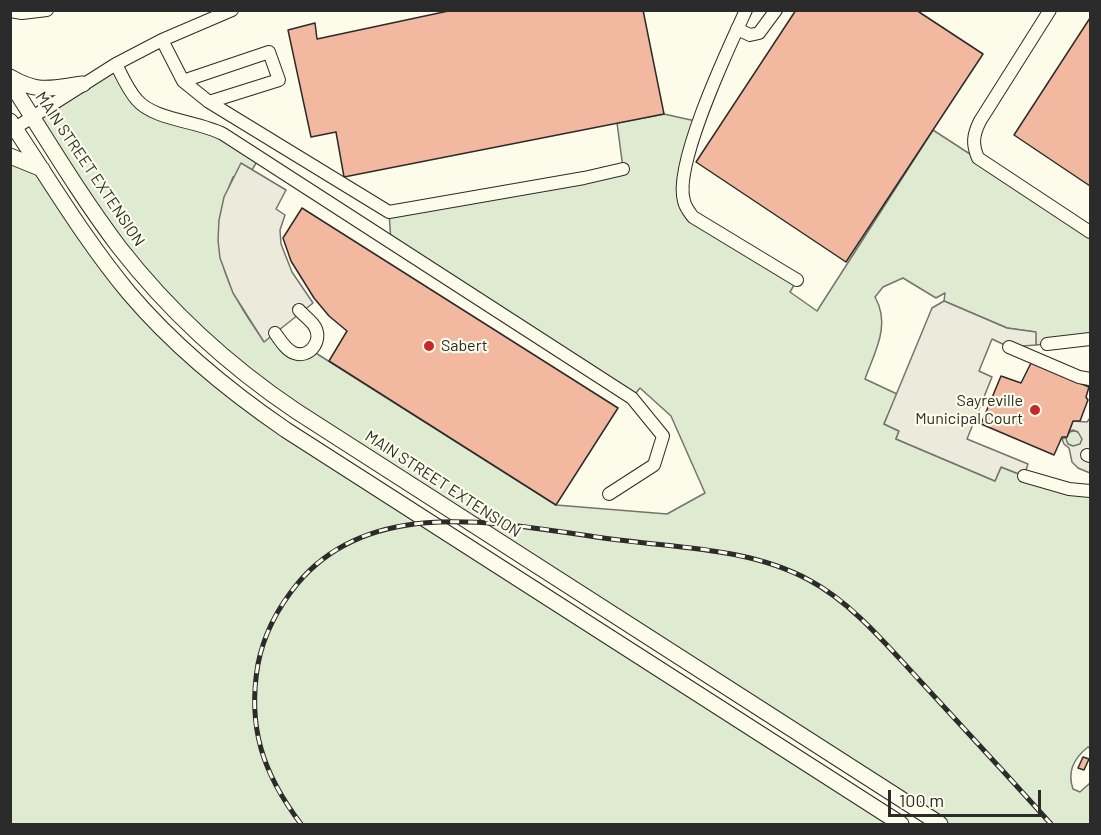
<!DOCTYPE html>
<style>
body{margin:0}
#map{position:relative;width:1101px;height:835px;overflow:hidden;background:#fdfbea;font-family:Barlow,sans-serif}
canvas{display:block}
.frame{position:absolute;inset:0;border:12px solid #2b2b2b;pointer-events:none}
.scale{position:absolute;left:888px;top:790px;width:153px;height:27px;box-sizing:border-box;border:3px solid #2b2b2b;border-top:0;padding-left:8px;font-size:18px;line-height:21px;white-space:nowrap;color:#2b2b2b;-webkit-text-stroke:4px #fdfbea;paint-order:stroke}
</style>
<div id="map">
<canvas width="1101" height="835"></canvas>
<div class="frame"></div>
<div class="scale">100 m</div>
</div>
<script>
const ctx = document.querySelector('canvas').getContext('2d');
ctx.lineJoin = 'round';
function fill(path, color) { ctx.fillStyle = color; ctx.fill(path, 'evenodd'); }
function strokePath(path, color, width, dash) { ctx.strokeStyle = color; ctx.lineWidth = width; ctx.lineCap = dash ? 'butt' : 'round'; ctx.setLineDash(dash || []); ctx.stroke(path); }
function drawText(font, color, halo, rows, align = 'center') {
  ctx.font = font + ' Barlow,sans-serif'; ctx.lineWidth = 4.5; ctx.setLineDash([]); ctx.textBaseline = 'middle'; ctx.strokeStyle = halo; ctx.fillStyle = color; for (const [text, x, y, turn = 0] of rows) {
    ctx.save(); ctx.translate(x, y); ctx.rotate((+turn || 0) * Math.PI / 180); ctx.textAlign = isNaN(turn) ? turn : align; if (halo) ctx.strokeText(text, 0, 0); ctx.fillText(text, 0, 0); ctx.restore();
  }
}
const green = new Path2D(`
 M 116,64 L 138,101 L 208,127 L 259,158 L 252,170 L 233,177 C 204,243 224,286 264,341 L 275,333 L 285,346 L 311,350 L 556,505 L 667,514 L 705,493 L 671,416 L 640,388 L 632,398 L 391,243 L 389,212 L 623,168 L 617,123 L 664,114 L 700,122 L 683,174 L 693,217 L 797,280 L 790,292 L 817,311 L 933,130 L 1090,232 L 1090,339 L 1036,345 L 1035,332 L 1007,328 L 944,301 L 945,293 L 936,298 L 903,278 L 883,287 L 875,297 C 891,325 875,351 865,379 L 897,394 L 884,424 L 899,431 L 896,439 L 995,481 L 1001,467 L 1024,476 L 1090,491 L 1090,748 L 1088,747 C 1074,758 1067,772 1073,789 L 1080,792 L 1090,783 L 1090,824 L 940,824 L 296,411 L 155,290 L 32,116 Z
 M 10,156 L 42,169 L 118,279 L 224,385 L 901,824 L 11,824 Z
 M1066 439a8 8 0 1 1 16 0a8 8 0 1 1-16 0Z`);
fill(green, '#deebd1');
strokePath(green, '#74746e', 1.5);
const parking = new Path2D(`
 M 241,163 L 286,190 L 276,209 L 285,215 L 280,230 L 281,244 L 292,272 L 313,303 L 264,342 L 233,293 L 220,258 L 218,240 L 219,220 L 224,197 Z
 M 944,301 L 1007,328 L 1036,332 L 1036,345 L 1009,347 L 992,339 L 979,371 L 992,377 L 967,439 L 1028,464 L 1024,476 L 1001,467 L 995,481 L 896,439 L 899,431 L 884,424 L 932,308 Z
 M 1090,418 L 1090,473 L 1078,468 L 1072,462 L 1069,448 L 1064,444 L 1062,439 L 1067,437 L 1073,421 L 1087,422 ZM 1073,430 L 1078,432 L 1082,439 L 1080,444 L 1073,446 L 1068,444 L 1066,439 L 1070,431 Z`);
fill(parking, '#eceadb');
strokePath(parking, '#74746e', 1.5);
const building = new Path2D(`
 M 453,10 L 643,10 L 664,114 L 344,177 L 336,132 L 311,137 L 288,30 L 315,23 L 317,39 Z
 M 796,10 L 916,10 L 983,54 L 846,262 L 696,162 Z
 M 1090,18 L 1090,186 L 1014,135 Z
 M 302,208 L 618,408 L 556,505 L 329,361 L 347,331 L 329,316 L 314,298 L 291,261 L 283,238 Z
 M 1031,363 L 1089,387 L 1086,397 L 1088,400 L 1080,421 L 1073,421 L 1067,437 L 1062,437 L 1054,455 L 981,424 L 1001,376 L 1021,383 Z
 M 1083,757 L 1089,759 L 1084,770 L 1078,768 Z`);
fill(building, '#f2b8a0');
strokePath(building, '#2b2b2b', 1.5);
const minor = new Path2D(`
 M 746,10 C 729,47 673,165 684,201 C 685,207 690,213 693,217 L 797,280
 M 1050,10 L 980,121 C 973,135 972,144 978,158 L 1090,232
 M 10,11 L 22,13 L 47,10
 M 737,29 L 750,35 L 759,33 L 776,10
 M 162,40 L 183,81 L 209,102 L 389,212 L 584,178 L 623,169
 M 116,64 C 122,76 128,90 137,100 C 154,120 198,121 223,134 L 632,398 L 663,436 L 654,465 L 609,494
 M 183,81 L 269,52 L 279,80 L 209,102
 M 15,128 L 116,64 L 162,40 L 232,10
 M 275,333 C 280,340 286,350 294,353 C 309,359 323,341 315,327 C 312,321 304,316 299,310
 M 1047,344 L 1090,339
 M 1009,347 L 1079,377 L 1090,379
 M 1087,455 L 1090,456
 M 1024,476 L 1069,489 L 1090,491`);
const major = new Path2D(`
 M 10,77 C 39,94 52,88 83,84
 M 10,82 C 46,138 79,194 119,247 C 169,311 229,366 296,411 L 940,824
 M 10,121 C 49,179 84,239 129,293 C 174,346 229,391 286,430 L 901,824
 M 10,156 L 42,169`);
strokePath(minor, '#2b2b2b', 14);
strokePath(major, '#2b2b2b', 17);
strokePath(minor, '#fdfbea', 12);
strokePath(major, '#fdfbea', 15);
const rail = new Path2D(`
 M 301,824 C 263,774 247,727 258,664 C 264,633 279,606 298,583 C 376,490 516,527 619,540 C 682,548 752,549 809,580 C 854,604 889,648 923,684 C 966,731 1009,777 1051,824`);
strokePath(rail, '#2b2b2b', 5);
strokePath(rail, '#fdfbea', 3, [9]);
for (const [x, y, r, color] of [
 [429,346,6,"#c62828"],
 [1035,410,6,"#c62828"]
]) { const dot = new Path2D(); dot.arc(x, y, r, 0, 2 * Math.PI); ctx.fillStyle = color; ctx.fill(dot); strokePath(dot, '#fdfbea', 2); }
drawText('16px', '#2b2b2b', '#fdfbea', [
 ["MAIN STREET EXTENSION",90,169,56],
 ["MAIN STREET EXTENSION",443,484,33]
]);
drawText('16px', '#2b2b2b', '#fdfbea', [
 ["Sabert",441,346],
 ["Sayreville",1023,401,"right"],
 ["Municipal Court",1023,419,"right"]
], 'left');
</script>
